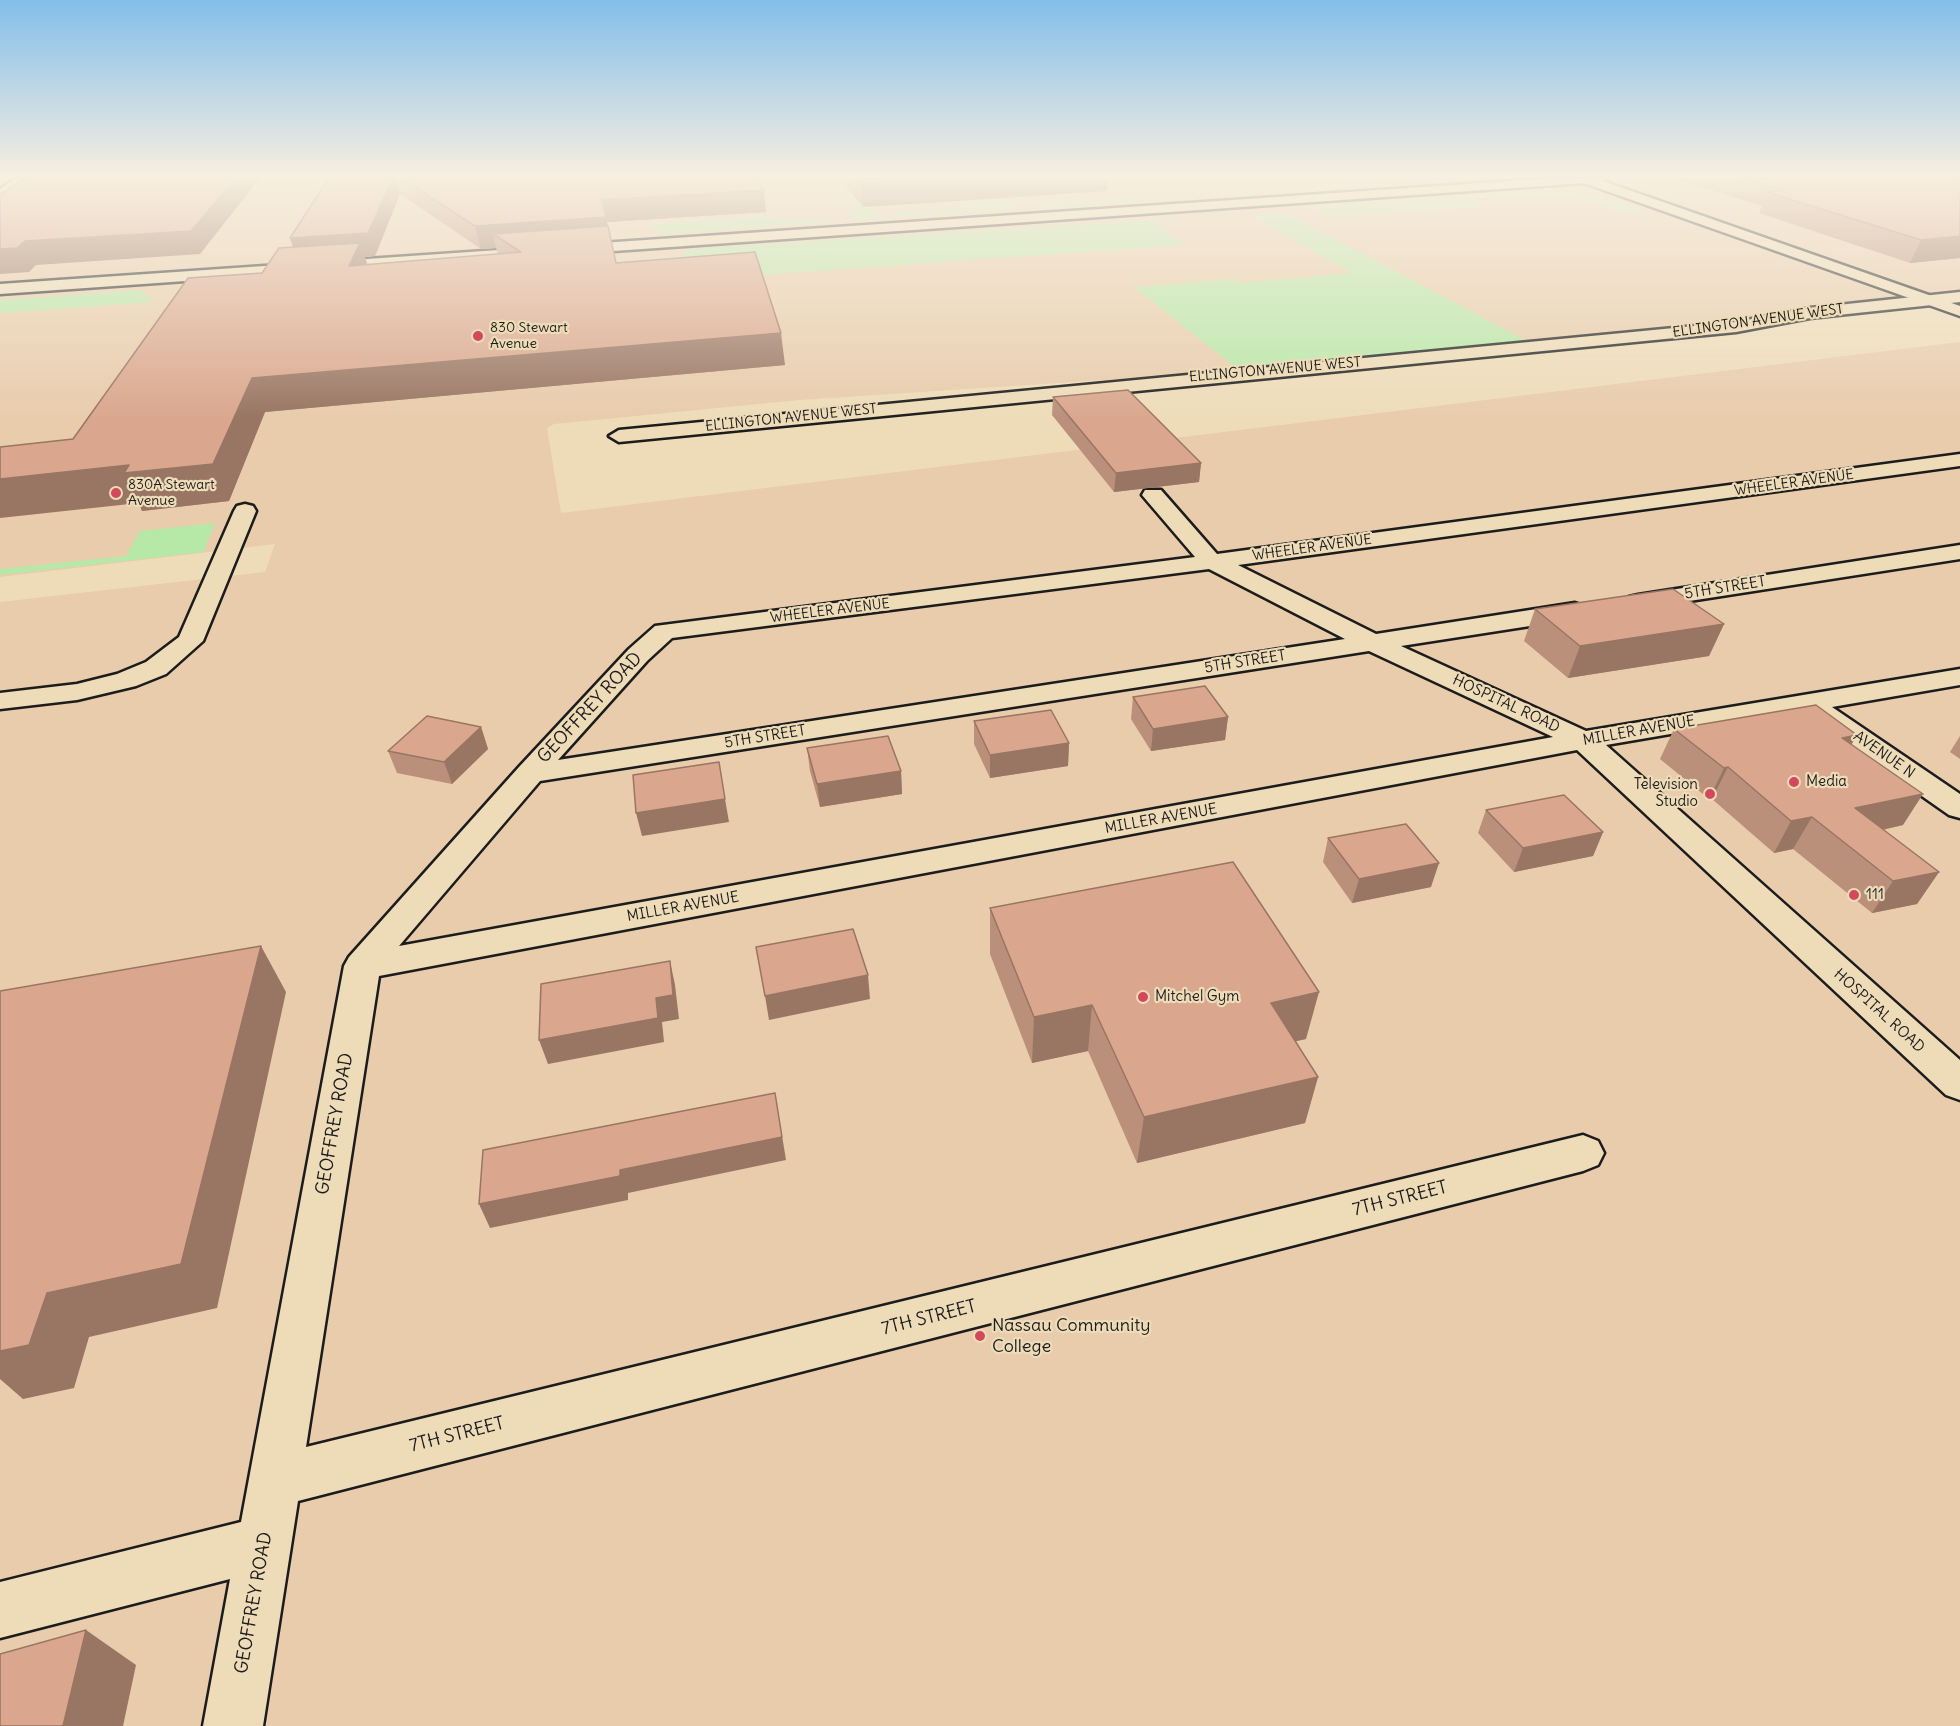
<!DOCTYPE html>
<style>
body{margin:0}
canvas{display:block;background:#eedcb9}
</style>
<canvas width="1960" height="1726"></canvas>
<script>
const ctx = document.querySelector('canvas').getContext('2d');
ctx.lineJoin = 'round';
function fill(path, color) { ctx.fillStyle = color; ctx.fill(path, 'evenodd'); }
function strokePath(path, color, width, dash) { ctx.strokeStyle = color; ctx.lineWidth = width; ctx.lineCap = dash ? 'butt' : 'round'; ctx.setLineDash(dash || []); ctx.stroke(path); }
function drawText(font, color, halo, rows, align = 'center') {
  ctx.font = font + ' Delius,sans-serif'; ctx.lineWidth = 4.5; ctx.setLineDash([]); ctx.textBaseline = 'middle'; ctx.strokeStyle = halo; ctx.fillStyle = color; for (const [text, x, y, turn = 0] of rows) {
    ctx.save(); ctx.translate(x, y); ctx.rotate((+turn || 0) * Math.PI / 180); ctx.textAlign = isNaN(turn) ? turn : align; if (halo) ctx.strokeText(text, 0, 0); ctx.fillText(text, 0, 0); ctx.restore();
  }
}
fill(new Path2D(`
 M 0,178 L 1896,178 L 1960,195 L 1960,301 L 1241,371 L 800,400 L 554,424 L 547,428 L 561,513 L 1960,342 L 1960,1726 L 0,1726 L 0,602 L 265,572 L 275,544 L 0,577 Z`), '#e8ccac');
fill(new Path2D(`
 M 833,178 L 838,178 L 862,207 L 874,207 L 879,218 L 852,219 L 849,213 L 859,211 Z
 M 1582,189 L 1642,211 L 1610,212 L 1619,211 C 1572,190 1531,195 1481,198 L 1482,206 L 1335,216 L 1338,219 L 1327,217 L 1319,212 L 1321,204 L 1484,192 Z
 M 1122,195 L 1132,195 L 1144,202 L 1041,208 L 1032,202 L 1113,199 L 1114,196 Z
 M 1005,200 L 1016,209 L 896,217 L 893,212 L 969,207 L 975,201 Z
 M 1286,213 L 1529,342 L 1240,371 L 1134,287 L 1232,279 L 1239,283 L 1352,273 L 1251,215 Z
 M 822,214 L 825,214 L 829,222 L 666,234 L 655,233 L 653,224 L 766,216 L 776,217 L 778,220 L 823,218 Z
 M 1153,220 L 1184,245 L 756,275 L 680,258 L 687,249 Z
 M 140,290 L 153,302 L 0,313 L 0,300 Z
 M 215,523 L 204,552 L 0,575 L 0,569 L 126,556 L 140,531 Z`), '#b6e8a8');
const street = new Path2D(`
 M 16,178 L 29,178 L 0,198 L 0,189 Z
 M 1960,292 L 1960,302 L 1810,318 L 1736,332 L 619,442 L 609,436 L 619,430 L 1736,322 L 1810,308 Z
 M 1960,454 L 1960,466 L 1238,565 L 1376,634 L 1575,603 L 1584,606 L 1588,611 L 1584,616 L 1575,619 L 1401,646 L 1586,731 L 1960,669 L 1960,685 L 1832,707 L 1960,794 L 1960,818 L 1949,815 L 1809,717 L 1805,711 L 1606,745 L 1960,1060 L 1960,1100 L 1946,1095 L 1577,750 L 379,976 L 306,1447 L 1583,1135 L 1598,1141 L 1604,1153 L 1598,1165 L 1583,1171 L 298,1501 L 263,1726 L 203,1726 L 230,1579 L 0,1638 L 0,1582 L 241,1522 L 344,966 L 349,957 L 519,767 L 629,649 L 655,626 L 1195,557 L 1142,495 L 1145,490 L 1161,490 L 1217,554 ZM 1209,569 L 1345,639 L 558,760 L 647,661 L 672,638 ZM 1369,651 L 1553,737 L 399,946 L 540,781 Z
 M 245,504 L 253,506 L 256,511 L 203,641 L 166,674 L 136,686 L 77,700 L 0,709 L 0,693 L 77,684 L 117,674 L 146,662 L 179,637 L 234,511 L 237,506 Z
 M 1960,545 L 1960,559 L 1638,609 L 1629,607 L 1626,602 L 1629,597 L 1638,595 Z`);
const secondary = new Path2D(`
 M 1555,178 L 1608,178 L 1603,181 L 1960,306 L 1960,316 L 1584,183 L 0,294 L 0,284 Z`);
strokePath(street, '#1c1c1c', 5);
strokePath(secondary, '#1c1c1c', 5);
fill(street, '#eedcb9');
fill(secondary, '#eedcb9');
fill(new Path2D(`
 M 329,178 L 757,178 L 766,212 L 607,222 L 616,263 L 785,365 L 265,412 L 229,501 L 142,511 L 139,503 L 73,439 L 262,273 L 293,247 L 290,238 ZM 400,194 L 481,249 L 496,248 L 498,254 L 367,265 L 365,257 L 375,256 Z
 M 839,178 L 1108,178 L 1107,191 L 863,207 Z
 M 1673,178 L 1960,178 L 1960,258 L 1910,263 L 1759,213 L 1762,206 Z
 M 1053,397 L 1201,463 L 1199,482 L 1114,492 L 1052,415 Z
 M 1535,609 L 1724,624 L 1709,656 L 1568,678 L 1524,641 Z
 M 1133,697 L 1228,717 L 1225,740 L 1151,751 L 1131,719 Z
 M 974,721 L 1069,743 L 1068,766 L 990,778 L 974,744 Z
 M 481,727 L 488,749 L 452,784 L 397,773 L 388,751 Z
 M 1674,729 L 1857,735 L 1851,744 L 1903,825 L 1883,830 L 1939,872 L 1917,904 L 1872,913 L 1793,849 L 1774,853 L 1712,799 L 1709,799 L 1660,759 Z
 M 1960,736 L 1960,759 L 1950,752 Z
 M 807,748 L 901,771 L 902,794 L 820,807 L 810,771 Z
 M 1486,810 L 1603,832 L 1593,856 L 1514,872 L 1478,833 Z
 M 1328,838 L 1431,887 L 1352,903 L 1323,862 Z
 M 990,908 L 1306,1039 L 1295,1041 L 1318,1077 L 1305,1123 L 1137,1163 L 1088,1051 L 1032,1063 L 990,954 Z`), '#bb907a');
fill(new Path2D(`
 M 236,178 L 260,178 L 200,254 L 36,265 L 29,272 L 0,274 L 0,249 Z
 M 393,178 L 396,178 L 400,194 L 375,256 L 365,257 L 369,270 L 298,261 L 290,238 Z
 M 944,178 L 1108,178 L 1107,191 L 863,207 L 861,183 Z
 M 764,190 L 766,212 L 607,222 L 610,240 L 493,234 L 496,248 L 481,249 L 475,226 L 602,200 Z
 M 1960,236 L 1960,258 L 1910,263 L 1921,240 Z
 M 781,333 L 785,365 L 265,412 L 229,501 L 142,511 L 139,503 L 0,518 L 0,479 L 129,465 L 252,378 Z
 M 1201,463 L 1199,482 L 1114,492 L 1116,473 Z
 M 1724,624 L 1709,656 L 1568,678 L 1580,646 Z
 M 1228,717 L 1225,740 L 1151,751 L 1153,729 Z
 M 481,727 L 488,749 L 452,784 L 444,762 Z
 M 1857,735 L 1839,766 L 1842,738 Z
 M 1069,743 L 1068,766 L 990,778 L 990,755 Z
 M 1728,767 L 1712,799 L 1709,799 L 1724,768 Z
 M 901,771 L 902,794 L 820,807 L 817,784 Z
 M 1923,794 L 1903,825 L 1839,839 L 1855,808 Z
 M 725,799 L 729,822 L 642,836 L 636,813 Z
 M 1812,817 L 1793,849 L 1774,853 L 1791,821 Z
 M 1603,832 L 1593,856 L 1514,872 L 1523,848 Z
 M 1439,863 L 1431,887 L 1352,903 L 1359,879 Z
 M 1939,872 L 1917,904 L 1872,913 L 1893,881 Z
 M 261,946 L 286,992 L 217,1308 L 89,1337 L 74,1388 L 23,1399 L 0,1379 L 0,1351 Z
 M 670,961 L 675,985 L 679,1019 L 662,1022 L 664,1042 L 548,1064 L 539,1040 Z
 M 868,975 L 870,999 L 769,1020 L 765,996 Z
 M 1319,992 L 1306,1039 L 1261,1049 L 1271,1003 Z
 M 1092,1005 L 1088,1051 L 1032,1063 L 1034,1017 Z
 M 1318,1077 L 1305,1123 L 1137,1163 L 1144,1117 Z
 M 775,1093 L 786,1160 L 628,1193 L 628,1200 L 490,1228 L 479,1204 L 620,1170 Z
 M 86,1630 L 136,1665 L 123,1726 L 63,1726 Z`), '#997563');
const building = new Path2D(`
 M 24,178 L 236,178 L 191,231 L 25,241 L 17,248 L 0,249 L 0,195 Z
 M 329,178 L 393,178 L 368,233 L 290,238 Z
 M 401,178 L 757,178 L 764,190 L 602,200 L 606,217 L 475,226 Z
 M 857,178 L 944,178 L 861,183 Z
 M 1743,178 L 1960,178 L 1960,236 L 1921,240 L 1767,192 L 1785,190 Z
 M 608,226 L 616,263 L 755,252 L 781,333 L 252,378 L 213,464 L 124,473 L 129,465 L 0,479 L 0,447 L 73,439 L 188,278 L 262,273 L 279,248 L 360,243 L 349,266 L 521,252 L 493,234 Z
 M 1128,390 L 1201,463 L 1116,473 L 1053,397 Z
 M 1673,589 L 1724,624 L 1580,646 L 1535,609 Z
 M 1205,686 L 1228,717 L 1153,729 L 1133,697 Z
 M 1816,705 L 1857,735 L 1842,738 L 1923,794 L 1855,808 L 1939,872 L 1893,881 L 1812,817 L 1791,821 L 1728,767 L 1724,768 L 1674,729 Z
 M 1051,710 L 1069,743 L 990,755 L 974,721 Z
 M 427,716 L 481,727 L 444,762 L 388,751 Z
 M 888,736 L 901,771 L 817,784 L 807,748 Z
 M 719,762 L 725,799 L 636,813 L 633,775 Z
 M 1564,795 L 1603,832 L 1523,848 L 1486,810 Z
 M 1406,824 L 1439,863 L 1359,879 L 1328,838 Z
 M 1233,862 L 1319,992 L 1271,1003 L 1318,1077 L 1144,1117 L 1092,1005 L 1034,1017 L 990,908 Z
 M 853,929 L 868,975 L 765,996 L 756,947 Z
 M 261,946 L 181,1264 L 47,1293 L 29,1345 L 0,1351 L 0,991 Z
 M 670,961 L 673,995 L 656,998 L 658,1018 L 539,1040 L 541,984 Z
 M 775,1093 L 782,1137 L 620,1170 L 620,1176 L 479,1204 L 483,1150 Z
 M 86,1630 L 63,1726 L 0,1726 L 0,1654 Z`);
fill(building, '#daa78e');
strokePath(building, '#997563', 1.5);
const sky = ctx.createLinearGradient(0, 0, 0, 419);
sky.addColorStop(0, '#83beea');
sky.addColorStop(0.42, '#f7efe0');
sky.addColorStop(1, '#f7efe000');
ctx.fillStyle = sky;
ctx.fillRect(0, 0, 1960, 419);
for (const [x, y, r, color] of [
 [478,336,6,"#d1495b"],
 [116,493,6,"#d1495b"],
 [1794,782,6,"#d1495b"],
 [1710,794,6,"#d1495b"],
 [1854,895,6,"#d1495b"],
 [1143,997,6,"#d1495b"],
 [980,1336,6,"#d1495b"]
]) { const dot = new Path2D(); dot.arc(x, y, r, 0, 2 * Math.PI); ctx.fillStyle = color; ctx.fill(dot); strokePath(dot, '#eedcb9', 2); }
drawText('14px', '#1c1c1c', '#eedcb9', [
 ["ELLINGTON AVENUE WEST",1758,321,-8],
 ["ELLINGTON AVENUE WEST",1275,370,-5],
 ["ELLINGTON AVENUE WEST",791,418,-6],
 ["WHEELER AVENUE",1794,483,-8],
 ["WHEELER AVENUE",1312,548,-8],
 ["WHEELER AVENUE",830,611,-7]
]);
drawText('14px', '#1c1c1c', '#eedcb9', [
 ["830 Stewart",490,328],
 ["Avenue",490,344],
 ["830A Stewart",128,485],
 ["Avenue",128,501]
], 'left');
drawText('15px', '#1c1c1c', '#eedcb9', [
 ["5TH STREET",1725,588,-9],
 ["5TH STREET",1245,662,-9],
 ["HOSPITAL ROAD",1506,704,25],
 ["MILLER AVENUE",1639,731,-10],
 ["5TH STREET",765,737,-9],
 ["AVENUE N",1884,755,35],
 ["MILLER AVENUE",1161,819,-10],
 ["MILLER AVENUE",683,907,-10],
 ["HOSPITAL ROAD",1879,1011,42]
]);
drawText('15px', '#1c1c1c', '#eedcb9', [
 ["Media",1806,782],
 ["Television",1698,785,"right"],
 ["Studio",1698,802,"right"],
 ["111",1866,895],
 ["Mitchel Gym",1155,997]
], 'left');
drawText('18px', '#1c1c1c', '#eedcb9', [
 ["GEOFFREY ROAD",590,708,-47],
 ["GEOFFREY ROAD",335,1124,-80],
 ["7TH STREET",1400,1199,-14],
 ["7TH STREET",929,1318,-14],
 ["7TH STREET",457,1435,-14],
 ["GEOFFREY ROAD",254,1603,-80]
]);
drawText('18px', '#1c1c1c', '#eedcb9', [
 ["Nassau Community",992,1326],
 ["College",992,1347]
], 'left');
</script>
